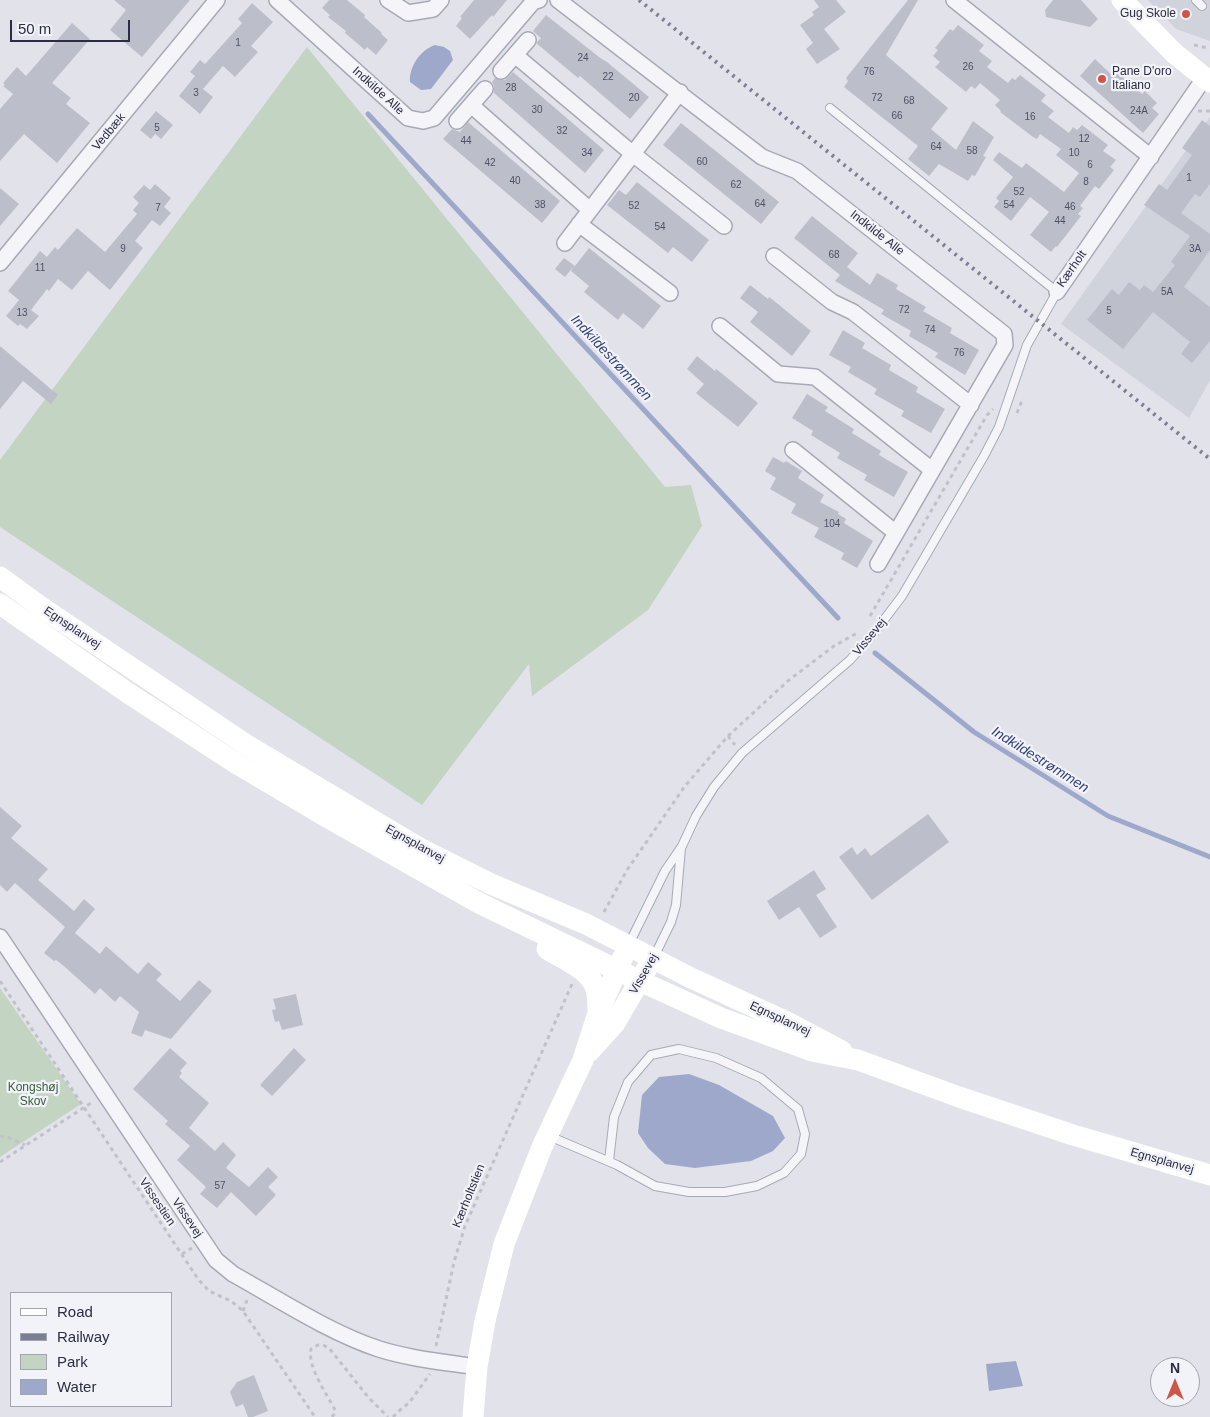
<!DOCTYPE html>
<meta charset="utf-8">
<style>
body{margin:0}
#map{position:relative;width:1210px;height:1417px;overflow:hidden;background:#e2e3ea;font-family:Arial,sans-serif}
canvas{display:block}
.legend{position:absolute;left:10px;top:1292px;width:162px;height:115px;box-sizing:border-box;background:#f2f3f8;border:1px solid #a2a4b0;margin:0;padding:6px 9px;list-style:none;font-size:15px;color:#2a2d43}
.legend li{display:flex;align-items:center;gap:10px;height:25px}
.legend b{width:25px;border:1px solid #a2a4b0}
.north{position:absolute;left:1150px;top:1357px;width:50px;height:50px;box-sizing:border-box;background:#f2f3f8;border:1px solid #a2a4b0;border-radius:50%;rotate:0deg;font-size:14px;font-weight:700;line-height:20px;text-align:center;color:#2a2d43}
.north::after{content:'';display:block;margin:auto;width:18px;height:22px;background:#ce5548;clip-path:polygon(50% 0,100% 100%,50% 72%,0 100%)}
.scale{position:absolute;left:10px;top:20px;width:120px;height:22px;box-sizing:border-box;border:2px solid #2a2d43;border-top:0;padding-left:6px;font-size:15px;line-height:18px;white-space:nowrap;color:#2a2d43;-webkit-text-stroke:4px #f2f3f8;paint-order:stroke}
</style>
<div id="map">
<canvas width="1210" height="1417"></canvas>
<ul class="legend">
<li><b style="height:6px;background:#fff"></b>Road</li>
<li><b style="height:6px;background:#7c7f94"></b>Railway</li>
<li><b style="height:14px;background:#c3d4c3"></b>Park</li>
<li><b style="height:14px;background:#9da8ca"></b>Water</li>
</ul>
<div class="north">N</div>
<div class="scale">50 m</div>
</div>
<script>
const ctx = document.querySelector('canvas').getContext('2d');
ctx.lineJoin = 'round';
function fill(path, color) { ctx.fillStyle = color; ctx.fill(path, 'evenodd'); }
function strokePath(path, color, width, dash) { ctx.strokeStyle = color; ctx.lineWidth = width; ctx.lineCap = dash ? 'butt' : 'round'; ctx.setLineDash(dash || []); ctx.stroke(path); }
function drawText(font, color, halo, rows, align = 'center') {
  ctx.font = font + ' Arial,sans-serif'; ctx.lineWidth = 4.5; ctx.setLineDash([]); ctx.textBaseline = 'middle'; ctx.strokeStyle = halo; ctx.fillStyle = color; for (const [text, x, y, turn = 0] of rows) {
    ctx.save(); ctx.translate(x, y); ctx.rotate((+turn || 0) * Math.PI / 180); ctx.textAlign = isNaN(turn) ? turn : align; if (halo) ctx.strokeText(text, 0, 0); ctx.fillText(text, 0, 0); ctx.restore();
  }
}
fill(new Path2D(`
 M 1148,0 L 1210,0 L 1210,41 L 1176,29 Z
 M 1210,117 L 1210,380 L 1189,418 L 1061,324 Z`), '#d0d2dc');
fill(new Path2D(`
 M 307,47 L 665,487 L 691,485 L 702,526 L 648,610 L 532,696 L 529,664 L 422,805 L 0,527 L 0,460 Z
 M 0,988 L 81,1104 L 0,1157 Z`), '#c3d4c3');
fill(new Path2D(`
 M 435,45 L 444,47 L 450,51 L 453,60 L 431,89 L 421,90 L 410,82 C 409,67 420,50 435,45 Z
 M 689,1074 L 719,1085 L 773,1116 L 785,1138 L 773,1151 L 751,1161 L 695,1168 L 665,1164 L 648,1148 L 638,1133 L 642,1095 L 659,1077 Z
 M 1016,1361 L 1023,1386 L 989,1391 L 986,1364 Z`), '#9da8ca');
strokePath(new Path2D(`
 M 368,114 L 838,618
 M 875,653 L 974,732 L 1108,816 L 1210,857`), '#9da8ca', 5);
fill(new Path2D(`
 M 114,0 L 190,0 L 142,57 L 110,30 L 126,10 Z
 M 329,0 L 347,0 L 365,15 L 364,17 L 382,33 L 381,34 L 388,40 L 376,55 L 367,47 L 365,50 L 345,33 L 346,31 L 328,17 L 330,15 L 322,8 Z
 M 474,0 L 507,0 L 493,17 L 492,15 L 470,39 L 456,26 L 462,18 L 460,17 Z
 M 814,0 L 836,0 L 846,12 L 824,29 L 840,49 L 817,64 L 806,49 L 813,43 L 800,25 L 814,15 L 812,12 L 819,7 Z
 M 908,0 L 918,0 L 886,55 L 948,108 L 931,129 L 956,150 L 973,121 L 994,137 L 983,156 L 986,157 L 975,176 L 972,175 L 968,181 L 939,164 L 929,176 L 908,159 L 918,146 L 844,87 L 848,81 L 846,78 Z
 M 1053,0 L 1081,0 L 1098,19 L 1090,27 L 1046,17 L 1045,10 Z
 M 252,3 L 273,22 L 251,46 L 258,52 L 235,77 L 223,66 L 203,89 L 213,97 L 200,114 L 179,96 L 195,76 L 190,72 L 200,60 L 205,64 L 242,23 L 238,19 Z
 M 546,15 L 599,57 L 607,62 L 649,97 L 630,119 L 580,76 L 578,78 L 536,43 L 541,38 L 533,31 Z
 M 72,23 L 90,39 L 52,83 L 71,98 L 66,104 L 90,123 L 57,163 L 24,134 L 0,161 L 0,109 L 13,94 L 3,86 L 5,85 L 3,83 L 17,67 L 26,76 Z
 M 958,25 L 984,45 L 979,51 L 992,61 L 987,67 L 1008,83 L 1012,78 L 1015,80 L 1020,75 L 1046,95 L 1041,101 L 1054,111 L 1048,117 L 1069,133 L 1073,127 L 1077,130 L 1082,125 L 1108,145 L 1103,151 L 1116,160 L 1110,167 L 1114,170 L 1099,189 L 1095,186 L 1080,206 L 1083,208 L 1078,214 L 1081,216 L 1057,247 L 1056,246 L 1051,252 L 1030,235 L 1049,212 L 1030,197 L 1011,221 L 994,207 L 999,201 L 996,198 L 1013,177 L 993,160 L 999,152 L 1022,168 L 1026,163 L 1064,192 L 1079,173 L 1056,155 L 1061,149 L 1040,134 L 1037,139 L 1033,137 L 1000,112 L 1001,111 L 995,105 L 1000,100 L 980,83 L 975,89 L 971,86 L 966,92 L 935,67 L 940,62 L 933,56 L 938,50 L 935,48 L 950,29 L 953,31 Z
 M 1095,59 L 1113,76 L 1117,72 L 1142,94 L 1145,91 L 1157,103 L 1152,108 L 1159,114 L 1143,133 L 1080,76 Z
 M 513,72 L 604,150 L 585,173 L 494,93 L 494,86 L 492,82 L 495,78 L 505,80 Z
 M 156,111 L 173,125 L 161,139 L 155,134 L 151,139 L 140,130 Z
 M 1202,120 L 1210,126 L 1210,184 L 1200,197 L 1195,194 L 1181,213 L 1210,234 L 1210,250 L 1184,287 L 1210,307 L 1210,341 L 1192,363 L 1181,354 L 1190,342 L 1153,312 L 1123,349 L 1087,320 L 1112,289 L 1119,295 L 1129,282 L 1140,290 L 1144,285 L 1153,292 L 1175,265 L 1171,262 L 1190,236 L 1144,205 L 1159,184 L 1167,190 L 1192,155 L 1182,148 Z
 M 468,122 L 560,201 L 542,223 L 443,139 L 452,129 L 460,132 Z
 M 681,123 L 779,202 L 761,224 L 663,145 Z
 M 637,182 L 709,240 L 692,262 L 673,247 L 668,253 L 607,205 L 619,190 L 626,195 Z
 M 155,184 L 171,198 L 164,207 L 171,213 L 160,226 L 152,220 L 135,241 L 143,248 L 110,290 L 88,271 L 72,290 L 58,279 L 49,291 L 47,289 L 31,310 L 39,316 L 27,329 L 20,324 L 18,326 L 6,316 L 19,300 L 8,291 L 40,251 L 47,257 L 55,247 L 58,250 L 77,228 L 105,252 L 137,214 L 133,210 L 139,203 L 133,197 L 144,185 L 150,190 Z
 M 0,188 L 19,204 L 0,226 Z
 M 812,216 L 858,253 L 847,267 L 870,285 L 877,273 L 898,285 L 896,289 L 926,307 L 923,311 L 952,328 L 950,333 L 979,350 L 965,375 L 935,357 L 938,353 L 909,336 L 911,331 L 881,314 L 884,310 L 835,281 L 840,275 L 794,238 Z
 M 589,248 L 661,306 L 643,329 L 623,313 L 618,320 L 584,292 L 589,286 L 571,271 L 574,266 L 565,277 L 555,269 L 564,258 L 575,266 Z
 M 750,285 L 768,299 L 769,297 L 773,300 L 811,331 L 792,356 L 750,322 L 758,312 L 740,298 Z
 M 843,330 L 865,343 L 862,348 L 891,365 L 889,370 L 918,387 L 916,392 L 945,409 L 931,433 L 901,416 L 904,411 L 874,394 L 877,389 L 848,372 L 851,367 L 829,355 Z
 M 0,346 L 58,395 L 51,404 L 23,381 L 0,409 Z
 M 697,356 L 715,371 L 716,369 L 720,372 L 758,403 L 738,427 L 696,393 L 704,384 L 687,369 Z
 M 807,394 L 828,407 L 825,411 L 854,429 L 852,433 L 881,451 L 879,455 L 908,472 L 894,497 L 864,480 L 867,475 L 837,458 L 840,453 L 811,435 L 813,431 L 792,418 Z
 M 773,457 L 784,463 L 786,461 L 802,471 L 798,478 L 824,495 L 820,502 L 839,512 L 838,514 L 846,519 L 844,523 L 873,541 L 857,568 L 841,559 L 844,553 L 814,537 L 819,528 L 791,513 L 796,504 L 770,489 L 776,478 L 765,471 Z
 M 0,807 L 22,826 L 11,838 L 48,869 L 38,880 L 74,911 L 84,899 L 95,909 L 75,933 L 100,954 L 106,946 L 138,974 L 148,962 L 162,974 L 156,980 L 180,1001 L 199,980 L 212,991 L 171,1039 L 145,1030 L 142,1037 L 131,1033 L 139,1012 L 120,996 L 115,1002 L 100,988 L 95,994 L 65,967 L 56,960 L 54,961 L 44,953 L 65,927 L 15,883 L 7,892 L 0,885 Z
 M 928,814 L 949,842 L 872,900 L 839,857 L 852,847 L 857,855 L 865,848 L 871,856 Z
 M 814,870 L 826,889 L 816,895 L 837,927 L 820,938 L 799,907 L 779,920 L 767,901 Z
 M 296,994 L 303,1025 L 282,1030 L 279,1021 L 275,1022 L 272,1010 L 276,1009 L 273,999 Z
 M 170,1048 L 187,1063 L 180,1071 L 182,1073 L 179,1077 L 209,1103 L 189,1128 L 215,1151 L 223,1142 L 236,1155 L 226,1168 L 249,1187 L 268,1167 L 278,1177 L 268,1187 L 276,1195 L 256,1216 L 231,1192 L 217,1208 L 200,1194 L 206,1187 L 177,1160 L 190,1146 L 165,1124 L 168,1121 L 133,1089 Z
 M 294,1048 L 306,1060 L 272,1096 L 260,1085 Z
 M 254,1375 L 268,1411 L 253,1417 L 248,1417 L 243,1404 L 236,1407 L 230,1392 L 237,1382 Z`), '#bcbeca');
const lane = new Path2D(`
 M 1196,0 L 1202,6
 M 629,944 L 665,871 L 682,846 L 696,816 L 714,787 L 742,753 L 850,660 L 874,633 L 902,596 L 984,456 L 999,427 L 1027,345 L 1057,292 L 830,108
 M 654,957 L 671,922 L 676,905 L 681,848
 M 549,1136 L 617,1165 L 655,1186 L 689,1192 L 725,1192 L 757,1186 L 784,1173 L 801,1154 L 805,1134 L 798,1109 L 761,1078 L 716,1058 L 679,1049 L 651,1055 L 628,1082 L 614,1117 L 609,1161`);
const street = new Path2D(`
 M 277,0 L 408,118 L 423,121 L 434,118 L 533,2 L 539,0
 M 388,0 L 408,13 L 433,9 L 441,0
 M 558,0 L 762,157 L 797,171 L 1004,334 L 1005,345 L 878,564
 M 954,0 L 1151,157
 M 515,55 L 633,154 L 724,226
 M 501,71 L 528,40
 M 471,105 L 590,210
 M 457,121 L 485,89
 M 579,224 L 670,293
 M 565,243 L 680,92
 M 774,256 L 832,302 L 853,312 L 971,405
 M 0,263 L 217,0
 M 1057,292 L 1205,77
 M 720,326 L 778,374 L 815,377 L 932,470
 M 793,450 L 896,533
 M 0,937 L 216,1260 L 233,1274 C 278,1299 330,1333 379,1349 C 411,1359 444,1362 477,1367`);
strokePath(lane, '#a7a9b5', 10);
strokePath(street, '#a7a9b5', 18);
strokePath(new Path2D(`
 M 1194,45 L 1208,48
 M 1198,111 L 1210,111
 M 1017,413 L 1023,398
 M 870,616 L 987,415 L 993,409
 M 728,736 L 735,745
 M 604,912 L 627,870 L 685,786 L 728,736 L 789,680 L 834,646 L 857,633
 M 0,981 L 198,1279 L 209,1291 L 231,1301 L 243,1311 L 315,1417
 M 0,1136 L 7,1137 L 25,1145
 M 0,1162 L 94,1101
 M 182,1254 L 192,1248
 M 243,1311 L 247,1300
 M 436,1346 L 454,1262 L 465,1226 L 572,984
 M 332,1417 L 335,1413 L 335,1410 C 327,1394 307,1367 311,1349 L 318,1345 L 323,1345 L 329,1348 L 368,1397 L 388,1417
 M 393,1417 L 400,1410 L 409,1403 L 430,1374`), '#c0c1ca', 3, [4, 4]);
strokePath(lane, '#f5f5f9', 8);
strokePath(street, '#f5f5f9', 15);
strokePath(new Path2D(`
 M 1122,0 L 1174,53 L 1210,82
 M 0,577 L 41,607 L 245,744 L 421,849 L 491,884 L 586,924 L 689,977 L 787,1022 L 842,1051
 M 0,604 L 128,693 L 234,762 L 325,816 L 479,903 L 640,981 L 721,1018 L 812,1051 L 858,1060 L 959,1097 L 1073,1135 L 1210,1175
 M 547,949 C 563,959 590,969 596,989 C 598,996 598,1005 598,1013
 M 589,1052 L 615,1023 L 647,968
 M 473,1417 L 477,1367 L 485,1321 L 504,1244 L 542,1147 L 583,1060 L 598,1013 L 623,957`), '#fff', 21);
strokePath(new Path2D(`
 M 639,0 L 1210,459`), '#7c7f94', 4, [2.5, 5]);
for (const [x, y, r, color] of [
 [1186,14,5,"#ce5548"],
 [1102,79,5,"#ce5548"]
]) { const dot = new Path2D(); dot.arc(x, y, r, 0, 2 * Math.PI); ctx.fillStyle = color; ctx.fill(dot); strokePath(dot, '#f2f3f8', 2); }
drawText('10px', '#4e5165', null, [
 ["1",238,43],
 ["24",583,58],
 ["26",968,67],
 ["76",869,72],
 ["22",608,77],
 ["28",511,88],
 ["3",196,93],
 ["20",634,98],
 ["72",877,98],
 ["68",909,101],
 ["30",537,110],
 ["24A",1139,111],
 ["66",897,116],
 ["16",1030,117],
 ["5",157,128],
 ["32",562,131],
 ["12",1084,139],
 ["44",466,141],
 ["64",936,147],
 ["58",972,151],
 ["34",587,153],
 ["10",1074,153],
 ["60",702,162],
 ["42",490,163],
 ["6",1090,165],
 ["1",1189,178],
 ["40",515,181],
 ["8",1086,182],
 ["62",736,185],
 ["52",1019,192],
 ["64",760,204],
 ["38",540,205],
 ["54",1009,205],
 ["52",634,206],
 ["46",1070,207],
 ["7",158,208],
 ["44",1060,221],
 ["54",660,227],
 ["9",123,249],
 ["3A",1195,249],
 ["68",834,255],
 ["11",40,268],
 ["5A",1167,292],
 ["72",904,310],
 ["5",1109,311],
 ["13",22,313],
 ["74",930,330],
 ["76",959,353],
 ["104",832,524],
 ["57",220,1186]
]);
drawText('12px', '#2a2d43', '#f2f3f8', [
 ["Gug Skole",1176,14],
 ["Pane D'oro",1112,72,"left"],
 ["Italiano",1112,86,"left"]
], 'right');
drawText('12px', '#2a2d43', '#f2f3f8', [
 ["Indkilde Alle",378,91,42],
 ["Vedbæk",109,132,-50],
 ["Indkilde Alle",877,233,38],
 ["Kærholt",1072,269,-55],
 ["Egnsplanvej",72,628,34],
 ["Vissevej",870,637,-50],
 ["Egnsplanvej",415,844,29],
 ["Vissevej",644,974,-60],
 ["Egnsplanvej",780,1019,25],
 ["Egnsplanvej",1162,1161,16],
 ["Kærholtstien",469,1196,-68],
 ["Vissestien",157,1202,56],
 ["Vissevej",187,1218,56]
]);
drawText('12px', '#375e39', '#f2f3f8', [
 ["Kongshøj",33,1088],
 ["Skov",33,1102]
]);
drawText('italic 14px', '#344277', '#f2f3f8', [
 ["Indkildestrømmen",611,358,47],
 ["Indkildestrømmen",1040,760,32]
]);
</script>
